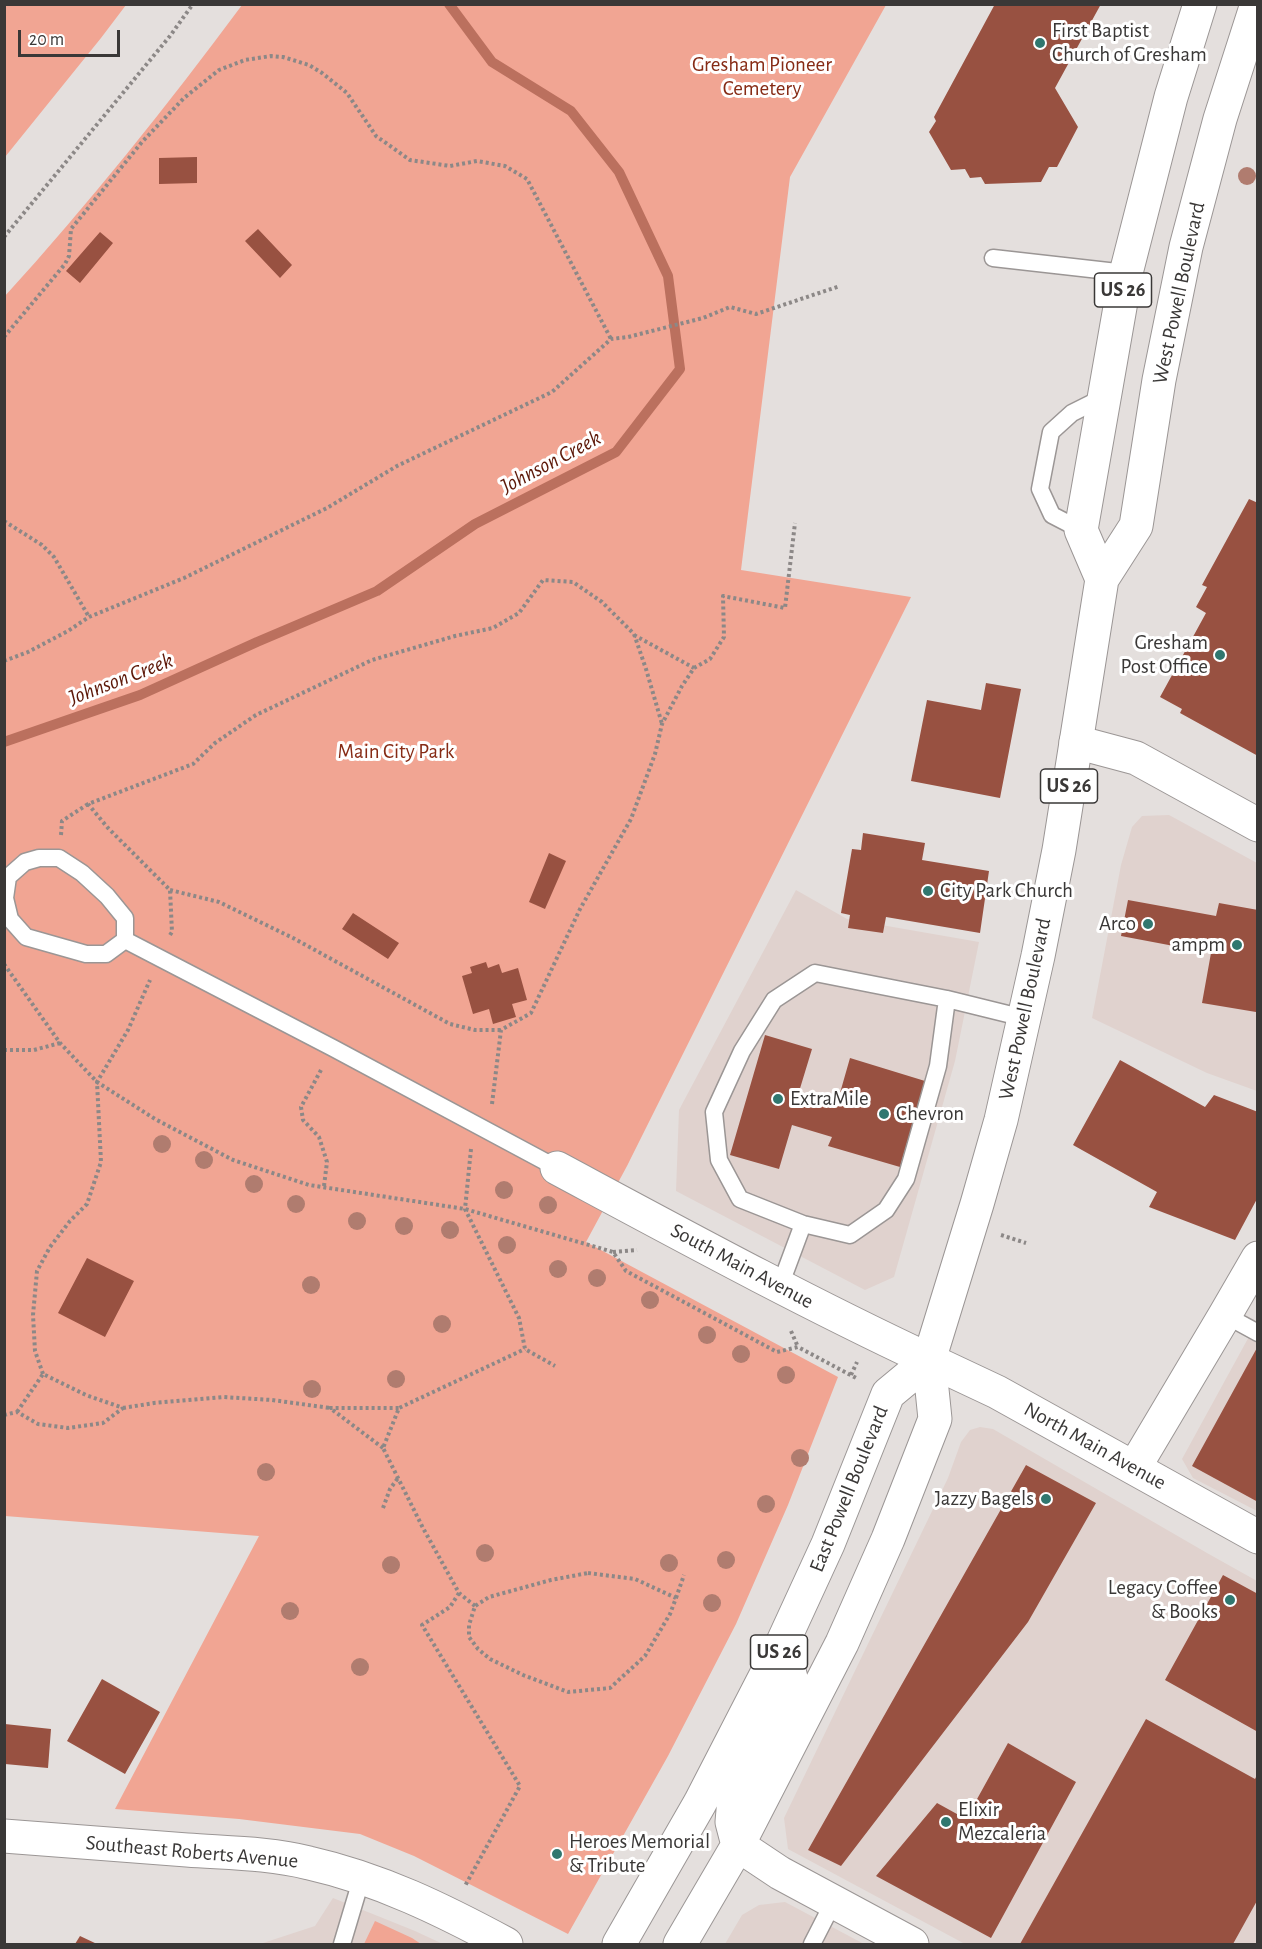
<!DOCTYPE html>
<style>
body{margin:0}
#map{position:relative;width:1262px;height:1949px;overflow:hidden;background:#e4dfdd;font-family:"Alegreya Sans",sans-serif}
canvas{display:block}
.frame{position:absolute;inset:0;border:6px solid #3a3837;pointer-events:none}
.scale{position:absolute;left:18px;top:30px;width:102px;height:27px;box-sizing:border-box;border:3px solid #3a3837;border-top:0;padding-left:8px;font-size:18px;line-height:21px;white-space:nowrap;color:#3a3837;-webkit-text-stroke:4px #fff;paint-order:stroke}
</style>
<div id="map">
<canvas width="1262" height="1949"></canvas>
<div class="frame"></div>
<div class="scale">20 m</div>
</div>
<script>
const ctx = document.querySelector('canvas').getContext('2d');
ctx.lineJoin = 'round';
function fill(path, color) { ctx.fillStyle = color; ctx.fill(path, 'evenodd'); }
function strokePath(path, color, width, dash) { ctx.strokeStyle = color; ctx.lineWidth = width; ctx.lineCap = dash ? 'butt' : 'round'; ctx.setLineDash(dash || []); ctx.stroke(path); }
function drawText(font, color, halo, rows, align = 'center') {
  ctx.font = font + ' "Alegreya Sans",sans-serif'; ctx.lineWidth = 6; ctx.setLineDash([]); ctx.textBaseline = 'middle'; ctx.strokeStyle = halo; ctx.fillStyle = color; for (const [text, x, y, turn = 0] of rows) {
    ctx.save(); ctx.translate(x, y); ctx.rotate((+turn || 0) * Math.PI / 180); ctx.textAlign = isNaN(turn) ? turn : align; if (halo) ctx.strokeText(text, 0, 0); ctx.fillText(text, 0, 0); ctx.restore();
  }
}
fill(new Path2D(`
 M 1169,815 L 1257,863 L 1257,1091 L 1207,1073 L 1092,1018 L 1121,865 L 1132,827 L 1142,816 Z
 M 796,890 L 847,919 L 979,942 L 955,1061 L 894,1277 L 865,1290 L 676,1191 L 679,1110 Z
 M 1257,1322 L 1257,1511 L 1193,1478 L 1182,1459 Z
 M 980,1427 L 993,1429 L 1207,1553 L 1257,1581 L 1257,1944 L 965,1944 L 788,1849 L 784,1818 L 948,1478 L 961,1442 L 970,1430 Z
 M 333,1898 L 415,1931 L 443,1944 L 260,1944 L 315,1926 Z
 M 785,1902 L 864,1944 L 725,1944 L 742,1915 L 759,1905 Z`), '#e0d2ce');
fill(new Path2D(`
 M 5,4 L 126,5 L 101,38 L 5,157 Z
 M 242,5 L 886,5 L 790,177 L 741,570 L 911,597 L 627,1166 L 586,1242 L 838,1377 L 788,1505 L 736,1624 L 668,1756 L 568,1934 L 414,1856 L 360,1834 L 239,1819 L 115,1809 L 259,1536 L 5,1516 L 4,297 C 89,204 167,106 242,5 Z
 M 375,1921 L 412,1938 L 421,1944 L 364,1944 Z`), '#f1a593');
strokePath(new Path2D(`
 M 4,742 L 140,695 L 257,642 L 377,591 L 475,524 L 616,452 L 680,369 L 668,276 L 619,172 L 571,111 L 492,62 L 449,4`), '#bb705e', 10);
fill(new Path2D(`
 M 995,4 L 1101,4 L 1055,88 L 1078,127 L 1057,167 L 1049,167 L 1041,182 L 985,184 L 981,177 L 970,178 L 965,169 L 951,170 L 929,132 L 936,121 L 934,117 Z
 M 197,157 L 197,183 L 159,184 L 159,158 Z
 M 258,229 L 292,265 L 280,278 L 245,241 Z
 M 100,232 L 113,243 L 80,283 L 66,271 Z
 M 1249,499 L 1258,503 L 1258,756 L 1180,713 L 1182,709 L 1160,697 L 1206,613 L 1196,607 L 1207,587 L 1202,585 Z
 M 986,683 L 1021,689 L 1000,798 L 911,781 L 927,700 L 981,710 Z
 M 863,833 L 925,843 L 922,860 L 989,871 L 980,933 L 886,917 L 883,933 L 848,928 L 850,915 L 841,913 L 852,849 L 861,850 Z
 M 549,853 L 566,861 L 545,909 L 529,902 Z
 M 1128,900 L 1216,916 L 1219,903 L 1258,910 L 1256,1012 L 1202,1003 L 1211,953 L 1121,936 Z
 M 353,913 L 399,943 L 388,959 L 342,929 Z
 M 486,962 L 488,968 L 499,964 L 502,973 L 518,968 L 527,1000 L 512,1004 L 516,1017 L 493,1024 L 489,1009 L 473,1014 L 462,976 L 472,973 L 470,967 Z
 M 765,1035 L 812,1049 L 798,1095 L 836,1107 L 850,1058 L 925,1081 L 900,1167 L 828,1146 L 832,1137 L 792,1125 L 779,1169 L 730,1155 Z
 M 1120,1060 L 1205,1107 L 1214,1095 L 1258,1112 L 1258,1197 L 1235,1240 L 1149,1207 L 1157,1192 L 1073,1145 Z
 M 87,1258 L 134,1281 L 105,1337 L 58,1313 Z
 M 1258,1346 L 1258,1502 L 1192,1466 Z
 M 1026,1465 L 1096,1503 L 1028,1622 L 841,1866 L 808,1850 Z
 M 1223,1575 L 1258,1594 L 1258,1732 L 1165,1680 Z
 M 102,1679 L 160,1712 L 125,1774 L 67,1741 Z
 M 1146,1719 L 1255,1779 L 1258,1773 L 1258,1899 L 1233,1944 L 1020,1944 Z
 M 5,1724 L 51,1729 L 48,1768 L 5,1764 Z
 M 1008,1743 L 1076,1782 L 991,1938 L 876,1876 L 937,1803 L 966,1819 Z
 M 80,1936 L 97,1944 L 75,1944 Z`), '#985141');
const lane = new Path2D(`
 M 993,258 L 1126,273
 M 1081,530 L 1052,515 L 1040,489 L 1051,432 L 1072,413 L 1104,397
 M 39,858 L 59,858 L 82,873 L 107,896 L 125,918 L 125,940 L 106,954 L 86,954 L 26,937 L 10,919 L 5,898 L 8,877 L 25,862 Z
 M 125,940 L 333,1048 L 557,1168
 M 947,999 L 938,1066 L 906,1179 L 886,1210 L 850,1235 L 803,1224 L 740,1199 L 719,1160 L 714,1112 L 742,1051 L 774,1000 L 815,973 L 947,999 L 1024,1018
 M 780,1286 L 803,1224
 M 1225,1315 L 1258,1333
 M 342,1944 L 362,1877
 M 812,1944 L 834,1901`);
const street = new Path2D(`
 M 1076,742 L 1136,758 L 1258,825
 M 557,1168 C 680,1234 803,1301 929,1360
 M 4,1836 C 65,1841 126,1845 187,1850 C 227,1853 269,1853 309,1863 C 380,1879 443,1910 506,1944
 M 738,1845 L 780,1873 L 912,1944`);
const secondary = new Path2D(`
 M 929,1360 L 997,1392 L 1258,1537
 M 1134,1468 L 1225,1315 L 1258,1258`);
const primary = new Path2D(`
 M 1102,579 L 1081,530 L 1126,273 L 1171,97 L 1200,4
 M 738,1845 L 732,1822 L 734,1799 L 793,1686 L 782,1644
 M 619,1944 L 700,1803 L 782,1644 L 828,1544 L 888,1394 L 929,1360
 M 680,1944 L 738,1845 L 842,1643 L 888,1539 L 935,1419 L 929,1360 L 977,1204 L 1001,1120 L 1038,956 L 1059,850 L 1102,579 L 1136,526 L 1159,380 L 1186,247 L 1220,119 L 1257,4`);
strokePath(lane, '#9b9695', 19);
strokePath(street, '#9b9695', 35);
strokePath(secondary, '#9b9695', 35);
strokePath(primary, '#9b9695', 35);
strokePath(new Path2D(`
 M 4,237 L 170,36 L 193,4
 M 4,337 L 65,264 L 69,256 L 71,229 L 142,142 L 184,98 L 219,70 L 245,60 L 271,56 L 283,57 L 309,65 L 322,73 L 347,93 L 376,136 L 410,160 L 450,166 L 477,161 L 505,166 L 527,179 L 611,339
 M 4,521 L 42,545 L 54,557 L 89,617
 M 634,635 L 694,668
 M 4,661 L 28,652 L 68,631 L 89,617 L 184,578 L 327,508 L 397,466 L 552,392 L 611,339 L 628,337 L 703,318 L 730,307 L 756,314 L 840,286
 M 61,835 L 62,821 L 88,804
 M 170,890 L 219,902 L 293,938 L 450,1024 L 475,1030 L 501,1030
 M 170,935 L 172,932 L 170,890 L 108,828 L 88,804 L 193,764 L 215,743 L 256,715 L 372,660 L 455,636 L 493,628 L 519,613 L 543,580 L 573,582 L 602,602 L 634,634 L 646,669 L 662,724
 M 4,964 L 60,1043 L 97,1082 L 155,1119 L 233,1160 L 309,1185 L 465,1209 L 613,1252 L 626,1271 L 777,1352 L 798,1347 L 858,1379
 M 4,1050 L 34,1050 L 60,1043
 M 321,1070 L 301,1107 L 303,1120 L 319,1137 L 327,1162 L 324,1186
 M 492,1104 L 501,1030 L 531,1013 L 580,909 L 631,819 L 655,754 L 662,724 L 682,686 L 694,668 L 710,659 L 724,637 L 723,596 L 785,608 L 795,523
 M 471,1149 L 465,1209 L 519,1318 L 525,1349 L 555,1366
 M 1001,1235 L 1026,1243
 M 613,1252 L 637,1250
 M 791,1331 L 798,1347
 M 43,1374 L 35,1351 L 33,1315 L 37,1271 L 50,1247 L 70,1221 L 87,1204 L 101,1162 L 97,1082 L 128,1030 L 150,980
 M 851,1375 L 857,1362
 M 123,1408 L 154,1403 L 223,1397 L 272,1400 L 330,1408
 M 4,1415 L 17,1412 L 38,1424 L 68,1428 L 103,1423 L 123,1408 L 86,1395 L 43,1374 L 17,1412
 M 383,1448 L 330,1408 L 399,1408
 M 383,1508 L 390,1489 L 398,1478
 M 588,1573 L 635,1579 L 676,1598 L 670,1614 L 645,1656 L 610,1688 L 568,1692 L 523,1675 L 490,1659 L 478,1649 L 469,1637 L 469,1625 L 475,1606 L 489,1597 L 551,1580 Z
 M 459,1593 L 450,1607 L 422,1625 L 520,1786 L 465,1886
 M 676,1598 L 684,1575
 M 475,1606 L 459,1593 L 423,1528 L 383,1448 L 399,1408 L 525,1349`), '#8c8887', 4, [3, 3]);
strokePath(lane, '#fff', 16);
strokePath(street, '#fff', 33);
strokePath(secondary, '#fff', 33);
strokePath(primary, '#fff', 33);
ctx.fillStyle = '#b07c6f';
for (const [x, y] of [
 [1247,176],
 [162,1144],
 [204,1160],
 [254,1184],
 [504,1190],
 [296,1204],
 [548,1205],
 [357,1221],
 [404,1226],
 [450,1230],
 [507,1245],
 [558,1269],
 [597,1278],
 [311,1285],
 [650,1300],
 [442,1324],
 [707,1335],
 [741,1354],
 [786,1375],
 [396,1379],
 [312,1389],
 [800,1458],
 [266,1472],
 [766,1504],
 [485,1553],
 [726,1560],
 [669,1563],
 [391,1565],
 [712,1603],
 [290,1611],
 [360,1667]
]) { ctx.beginPath(); ctx.arc(x, y, 9, 0, 2 * Math.PI); ctx.fill(); }
for (const [x, y, r, color] of [
 [1040,43,6,"#30776f"],
 [1220,655,6,"#30776f"],
 [928,891,6,"#30776f"],
 [1148,924,6,"#30776f"],
 [1237,945,6,"#30776f"],
 [778,1099,6,"#30776f"],
 [884,1114,6,"#30776f"],
 [1046,1499,6,"#30776f"],
 [1230,1600,6,"#30776f"],
 [946,1822,6,"#30776f"],
 [557,1854,6,"#30776f"]
]) { const dot = new Path2D(); dot.arc(x, y, r, 0, 2 * Math.PI); ctx.fillStyle = color; ctx.fill(dot); strokePath(dot, '#fff', 2); }
for (const [x, y, w] of [
 [1123,290,57],
 [1069,786,57],
 [779,1652,57]
]) { const box = new Path2D(); box.roundRect(x - w / 2, y - 17, w, 34, 4.5); ctx.fillStyle = '#fff'; ctx.fill(box); strokePath(box, '#3a3837', 1.5); }
drawText('bold 20px', '#3a3837', null, [
 ["US 26",1123,290],
 ["US 26",1069,786],
 ["US 26",779,1652]
]);
drawText('21px', '#3a3837', '#fff', [
 ["First Baptist",1052,31],
 ["Church of Gresham",1052,55],
 ["Gresham",1208,643,"right"],
 ["Post Office",1208,667,"right"],
 ["City Park Church",940,891],
 ["Arco",1136,924,"right"],
 ["ampm",1225,945,"right"],
 ["ExtraMile",790,1099],
 ["Chevron",896,1114],
 ["Jazzy Bagels",1034,1499,"right"],
 ["Legacy Coffee",1218,1588,"right"],
 ["& Books",1218,1612,"right"],
 ["Elixir",958,1810],
 ["Mezcaleria",958,1834],
 ["Heroes Memorial",569,1842],
 ["& Tribute",569,1866]
], 'left');
drawText('21px', '#862b15', '#fff', [
 ["Gresham Pioneer",762,65],
 ["Cemetery",762,89],
 ["Main City Park",396,752]
]);
drawText('21px', '#3a3837', '#fff', [
 ["West Powell Boulevard",1179,293,-78],
 ["West Powell Boulevard",1025,1009,-78],
 ["South Main Avenue",742,1266,28],
 ["North Main Avenue",1095,1446,29],
 ["East Powell Boulevard",849,1489,-68],
 ["Southeast Roberts Avenue",192,1852,5]
]);
drawText('italic 22px', '#5d1808', '#fff', [
 ["Johnson Creek",551,462,-28],
 ["Johnson Creek",121,679,-21]
]);
</script>
